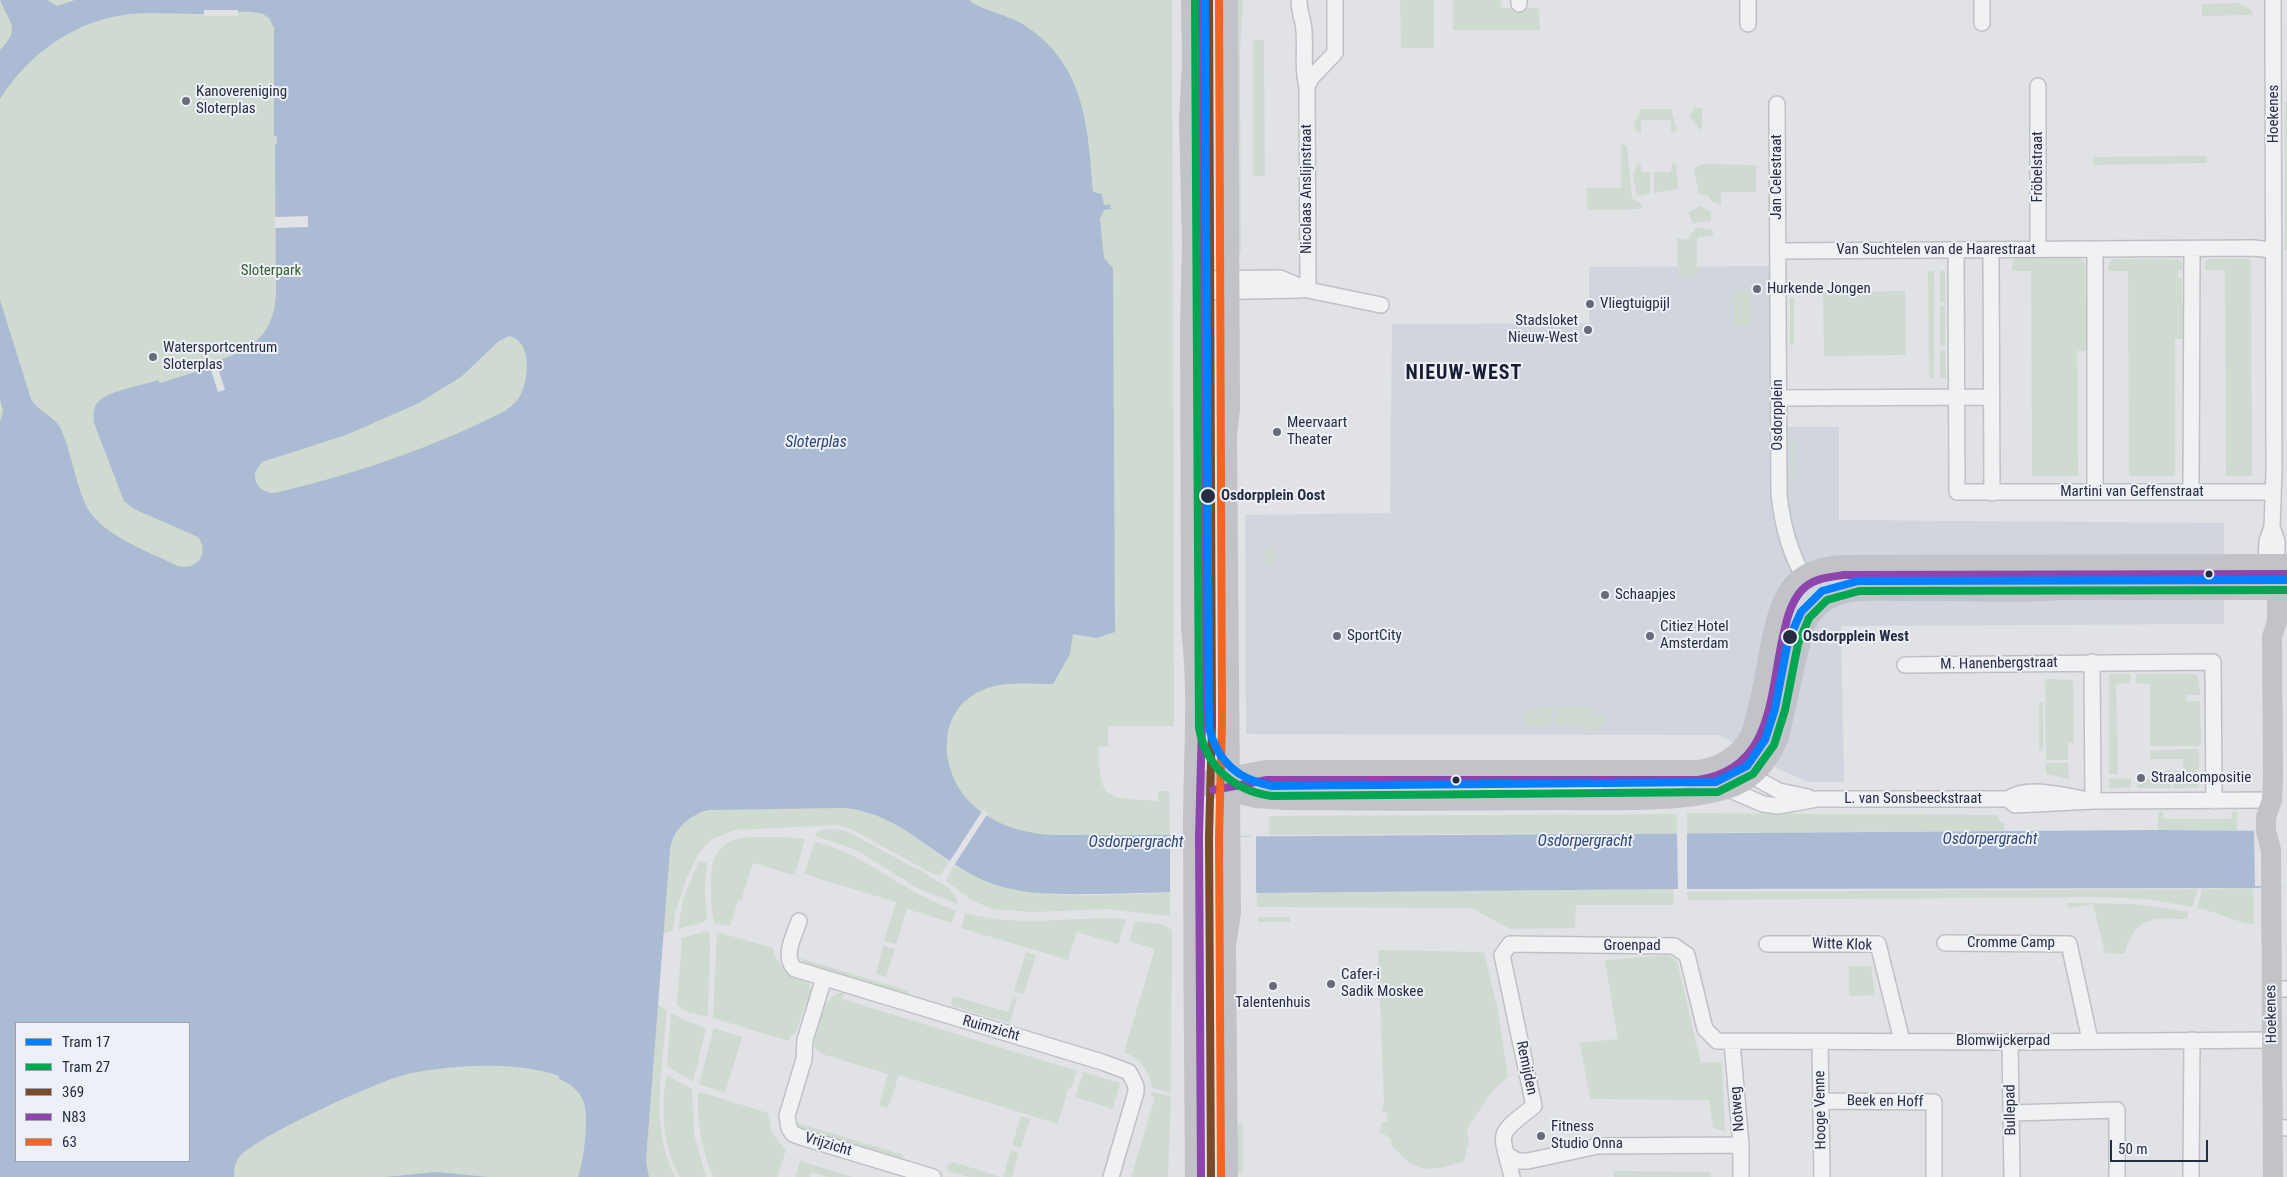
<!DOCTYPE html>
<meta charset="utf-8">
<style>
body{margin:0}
#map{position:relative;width:2287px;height:1177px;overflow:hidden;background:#e1e2e6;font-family:"Roboto Condensed",sans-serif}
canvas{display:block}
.legend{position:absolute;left:15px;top:1022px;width:175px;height:140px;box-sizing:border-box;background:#eef0f7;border:1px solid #9ea2af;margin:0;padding:6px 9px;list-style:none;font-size:15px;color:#252d42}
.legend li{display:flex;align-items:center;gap:10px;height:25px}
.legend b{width:25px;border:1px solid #9ea2af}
.scale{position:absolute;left:2110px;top:1140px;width:98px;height:22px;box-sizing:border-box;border:2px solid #252d42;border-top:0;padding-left:6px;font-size:15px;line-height:18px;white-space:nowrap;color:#252d42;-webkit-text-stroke:4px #eef0f7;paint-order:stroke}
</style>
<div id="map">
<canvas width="2287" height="1177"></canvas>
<ul class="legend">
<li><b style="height:6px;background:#007fff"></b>Tram 17</li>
<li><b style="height:6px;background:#00a651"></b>Tram 27</li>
<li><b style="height:6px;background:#7a4b2a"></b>369</li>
<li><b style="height:6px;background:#8e44ad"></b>N83</li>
<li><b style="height:6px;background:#f26522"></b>63</li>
</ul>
<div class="scale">50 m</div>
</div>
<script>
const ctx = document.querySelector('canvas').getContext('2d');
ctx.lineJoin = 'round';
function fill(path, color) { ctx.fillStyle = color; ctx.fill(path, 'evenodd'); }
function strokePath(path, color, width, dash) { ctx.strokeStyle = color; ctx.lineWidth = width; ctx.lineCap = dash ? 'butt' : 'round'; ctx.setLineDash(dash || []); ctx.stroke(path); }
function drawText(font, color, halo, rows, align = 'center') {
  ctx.font = font + ' "Roboto Condensed",sans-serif'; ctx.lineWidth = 4; ctx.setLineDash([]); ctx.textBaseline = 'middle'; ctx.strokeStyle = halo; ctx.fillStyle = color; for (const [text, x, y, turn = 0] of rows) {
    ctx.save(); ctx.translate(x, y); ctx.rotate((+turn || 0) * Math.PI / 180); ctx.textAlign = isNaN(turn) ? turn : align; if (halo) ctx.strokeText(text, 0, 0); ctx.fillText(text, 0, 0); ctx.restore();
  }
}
fill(new Path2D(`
 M 1772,266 L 1772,427 L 1839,427 L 1839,520 L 2224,523 L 2224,624 L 1841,626 L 1844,782 L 1809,782 L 1776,768 L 1720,735 L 1246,734 L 1245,515 L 1390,513 L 1392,324 L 1589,323 L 1589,267 Z`), '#d1d5dd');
fill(new Path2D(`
 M 0,0 L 1172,0 L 1174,726 L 1108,726 L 1108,747 L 1099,747 C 1098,805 1110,797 1158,801 L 1158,791 L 1169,791 L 1170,835 L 1015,839 L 129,611 L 0,452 Z
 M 1201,0 L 1202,254 L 1200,254 L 1194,153 Z
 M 1217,0 L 1220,0 L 1222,254 L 1218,254 Z
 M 1237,0 L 1243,0 L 1240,53 L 1241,252 L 1239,254 Z
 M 1400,0 L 1434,0 L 1434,48 L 1401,48 Z
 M 1453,0 L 1501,0 L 1501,8 L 1539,8 L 1540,30 L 1453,30 Z
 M 2239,3 L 2253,11 L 2253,15 L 2202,16 L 2202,4 Z
 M 1253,40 L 1264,40 L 1265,176 L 1253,176 Z
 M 2285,102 L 2287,102 L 2287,250 L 2285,250 Z
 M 1694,108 L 1702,108 L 1702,131 L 1689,117 Z
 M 1641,109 L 1671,109 L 1677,130 L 1671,133 L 1671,120 L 1641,120 L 1641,133 L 1636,131 L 1634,125 Z
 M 1621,143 L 1627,147 L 1632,199 L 1641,203 L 1642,209 L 1587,210 L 1587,188 L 1621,188 Z
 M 2207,156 L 2207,163 L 2093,165 L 2093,157 Z
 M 1672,163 L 1676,164 L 1678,189 L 1654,193 L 1654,172 L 1671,172 Z
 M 1641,164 L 1641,172 L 1650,172 L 1650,193 L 1637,196 L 1633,175 L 1637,165 Z
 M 1702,164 L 1756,165 L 1756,192 L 1721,192 L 1721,205 L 1712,202 L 1708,196 L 1699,194 L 1694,169 Z
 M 1701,206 L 1711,212 L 1711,221 L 1693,223 L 1688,212 Z
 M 1696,228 L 1711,229 L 1714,236 L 1697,237 L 1697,277 L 1678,277 L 1677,238 L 1686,240 Z
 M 2079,257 L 2085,264 L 2085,298 L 2092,299 L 2089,350 L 2077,351 L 2078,476 L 2032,476 L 2031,271 L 2012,271 L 2013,261 L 2017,258 Z
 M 2113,259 L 2178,259 L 2182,262 L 2182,270 L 2178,270 L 2178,278 L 2182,278 L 2182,303 L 2189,303 L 2189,339 L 2175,339 L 2175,476 L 2129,476 L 2128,271 L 2108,271 L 2109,263 Z
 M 2209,259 L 2248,259 L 2251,261 L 2252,476 L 2226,476 L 2225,270 L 2205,270 L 2205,262 Z
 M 1928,271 L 1934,271 L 1934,378 L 1929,378 Z
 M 1940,271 L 1945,271 L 1945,303 L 1940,303 Z
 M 1734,290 L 1751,290 L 1751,327 L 1734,327 Z
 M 1905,291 L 1906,355 L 1824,356 L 1823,292 Z
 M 1790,298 L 1794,298 L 1794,345 L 1790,345 Z
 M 1613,300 L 1637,300 L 1637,310 L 1614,310 Z
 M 1940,306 L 1945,306 L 1945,346 L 1940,346 Z
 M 1940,350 L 1945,350 L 1946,378 L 1940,378 Z
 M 1791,441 L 1795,441 L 1795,482 L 1791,482 Z
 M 1194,520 L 1203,520 L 1204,732 Z
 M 1270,545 L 1274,547 L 1276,559 L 1271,568 C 1264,563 1264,551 1270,545 Z
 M 1853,568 L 2025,572 L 2026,583 L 1854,588 Z
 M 2230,568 L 2230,585 L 2041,583 L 2041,572 Z
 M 2109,674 L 2130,674 L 2130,683 L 2116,684 L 2118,774 L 2109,774 Z
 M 2136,674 L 2195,674 L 2198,676 L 2200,695 L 2187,695 L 2187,701 L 2200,701 L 2201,746 L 2150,746 L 2150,684 L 2136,683 Z
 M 2045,679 L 2073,680 L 2074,743 L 2068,743 L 2068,760 L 2046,760 Z
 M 2039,702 L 2043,702 L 2043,751 L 2039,751 Z
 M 1539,708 L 1552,708 L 1552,723 L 1543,725 L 1543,727 L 1524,727 L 1525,711 L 1538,711 Z
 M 1555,708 L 1593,708 L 1593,715 L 1586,716 L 1605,716 L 1605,726 L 1599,726 L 1599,730 L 1583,730 L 1582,725 L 1558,725 L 1555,723 Z
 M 2183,749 L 2199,749 L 2199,770 L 2196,770 L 2196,778 L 2199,778 L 2199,788 L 2174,788 L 2173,771 L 2183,771 L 2183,759 L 2150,759 L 2150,751 Z
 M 2046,763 L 2068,763 L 2069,779 L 2046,774 Z
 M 2150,771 L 2171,771 L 2171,788 L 2137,788 L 2137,779 L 2150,778 Z
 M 1608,774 L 1677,774 L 1677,788 L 1596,794 L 1604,786 Z
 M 1688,775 L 1719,775 L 1735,778 L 1688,788 Z
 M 1286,777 L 1586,779 L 1564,788 L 1512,789 L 1512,795 L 1347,791 L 1335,789 L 1286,789 Z
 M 2109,778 L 2131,779 L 2131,788 L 2109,788 Z
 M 843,808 C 886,811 916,838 949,862 L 940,875 L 933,874 L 849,828 L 838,825 L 735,830 L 712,839 L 699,853 L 685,882 L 675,914 L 673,931 L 662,934 L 670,846 L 679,827 L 693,816 L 714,809 Z
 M 2158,812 L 2163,812 L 2164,819 L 2231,819 L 2232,812 L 2237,812 L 2237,830 L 2158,830 Z
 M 1687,813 L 1997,815 L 2000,822 L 2004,823 L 2004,831 L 1687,833 Z
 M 1677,814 L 1677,833 L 1269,835 L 1269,816 Z
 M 827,829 L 844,830 L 919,870 L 949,888 L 956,897 L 958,904 L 921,890 L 854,849 L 816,836 L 817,832 Z
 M 750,837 L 782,837 L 805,839 L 796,871 L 794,875 L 753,863 L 741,901 L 738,901 L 730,926 L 715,923 C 711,913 711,899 711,888 C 710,857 716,841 750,837 Z
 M 815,842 C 868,854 905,895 956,910 L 952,923 L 907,909 L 896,944 L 884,941 L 896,902 L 804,874 Z
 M 699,861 L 707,863 L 705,888 L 707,919 L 704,922 L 678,929 L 683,899 Z
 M 954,865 C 1019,905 1097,894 1170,893 L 1170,916 L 1109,909 L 1032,912 L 992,909 L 971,900 L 946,881 Z
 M 2253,888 L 2254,925 C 2234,921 2217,912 2197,908 L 2202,889 Z
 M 1673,889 L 1674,905 L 1576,905 L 1575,928 L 1510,929 L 1472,908 L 1257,907 L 1257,893 Z
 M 2198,889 L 2192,907 L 2147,899 L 2102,897 L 1688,900 L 1687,892 Z
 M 2068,903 L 2135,904 L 2189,912 L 2187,919 C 2154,918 2133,916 2125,954 L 2105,953 L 2093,904 L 2068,908 Z
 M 965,913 C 1018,928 1072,916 1126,919 L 1118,944 L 1077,932 L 1068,960 L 961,928 Z
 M 1258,917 L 1290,917 L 1290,922 L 1258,922 Z
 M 1135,921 L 1161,924 L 1172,930 L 1171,1093 L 1152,1088 C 1150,1071 1140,1059 1124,1052 L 1155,949 L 1129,941 Z
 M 706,931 L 709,933 L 710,943 L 708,1014 L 706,1016 L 687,1012 L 677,1005 L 682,938 Z
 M 717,932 L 773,948 L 774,956 C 781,962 782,970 789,975 C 796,980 805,979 810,986 L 812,999 L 805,1006 L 796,1032 L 790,1036 L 789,1041 L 713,1018 Z
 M 883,945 L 895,949 L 886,977 L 876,974 Z
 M 1378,950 L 1484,952 L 1498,1011 L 1508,1077 L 1493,1090 L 1467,1129 L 1469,1142 L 1464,1161 C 1430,1172 1416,1175 1391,1144 L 1391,1139 L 1386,1136 L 1385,1134 L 1379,1133 L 1381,1123 L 1387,1122 L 1387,1112 L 1382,1112 L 1384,1102 Z
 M 1026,952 L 1036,955 L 1024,994 L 1014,991 Z
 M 1668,955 L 1677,961 L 1701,1063 L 1722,1062 L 1725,1131 L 1713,1128 L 1709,1100 L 1590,1099 L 1580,1043 L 1618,1039 L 1605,960 Z
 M 799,958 L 909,991 L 908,995 L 805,964 Z
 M 1849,966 L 1871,966 L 1875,995 L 1849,996 Z
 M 839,993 L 844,993 L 842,999 L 1077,1071 L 1072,1086 L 1068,1090 L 1058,1124 L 899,1075 L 888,1108 L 879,1106 L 888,1074 L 822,1054 L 815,1048 L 814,1042 C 819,1026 821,999 839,993 Z
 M 1013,996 L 1017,998 L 1010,1023 L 952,1006 L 951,1002 L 953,998 L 957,997 L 1008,1012 Z
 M 658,1005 L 667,1010 C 663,1064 649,1127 675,1177 L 649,1177 L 646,1161 Z
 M 671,1013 L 682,1019 L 706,1028 L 693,1082 L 667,1066 Z
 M 614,1018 L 621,1177 L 77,1177 L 189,1161 L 189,1102 Z
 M 714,1028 L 742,1037 L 725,1093 L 699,1084 Z
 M 1083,1072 L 1120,1083 L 1113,1109 L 1075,1097 Z
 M 667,1075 L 692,1089 L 694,1134 L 706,1177 L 680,1177 C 663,1150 660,1105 667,1075 Z
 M 700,1092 L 768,1113 L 772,1133 L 786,1150 L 777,1177 L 713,1177 C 702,1150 697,1123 698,1094 Z
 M 1152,1092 L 1171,1096 L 1168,1177 L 1131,1177 L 1155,1097 L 1151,1095 Z
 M 1021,1116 L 1030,1119 L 1021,1148 L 1012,1145 Z
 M 794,1122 L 904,1155 L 902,1160 L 802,1130 Z
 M 1239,1124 L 1243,1124 L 1243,1173 L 1239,1173 L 1233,1168 L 1232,1130 Z
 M 1011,1150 L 1019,1153 L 1012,1177 L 1003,1177 Z
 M 800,1161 L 853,1177 L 827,1177 L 812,1172 L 810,1177 L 795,1177 Z
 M 953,1162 L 1001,1177 L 969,1177 L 948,1171 L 947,1165 Z
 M 1614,1171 L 1711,1172 L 1711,1177 L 1614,1177 Z`), '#cfdad0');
fill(new Path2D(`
 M 0,0 L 47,0 L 57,6 L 75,0 L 969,0 C 980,10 1009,15 1024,25 C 1085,64 1088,127 1093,192 L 1102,194 L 1104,205 L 1110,204 L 1111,209 L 1104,210 L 1100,219 L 1104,258 L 1113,268 L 1115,632 L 1097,638 L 1073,634 L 1070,654 L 1053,684 C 1031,684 1005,681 985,689 C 934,708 938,774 974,806 C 995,825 1023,833 1051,835 L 1170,835 L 1174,837 L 2158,830 L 2287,831 L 2287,886 L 2253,888 L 1673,889 L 1257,893 L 1252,891 C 1201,891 1154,893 1102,894 C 1065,894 1029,896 993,884 C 939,865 903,812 843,808 L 709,810 C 689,815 673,829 670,850 L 646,1161 L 649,1177 L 578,1177 C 584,1161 588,1123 585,1107 C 583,1093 571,1084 559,1079 L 559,1076 C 517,1061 456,1065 412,1073 C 385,1077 256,1137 240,1156 C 235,1162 234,1169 234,1177 L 0,1177 L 0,422 L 3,411 L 0,399 L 0,300 L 31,399 C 38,411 52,415 60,427 C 71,451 74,477 84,501 C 96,534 148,551 178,566 C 197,571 210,553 198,537 L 134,509 L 124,501 L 94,423 C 93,415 93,407 99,401 C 108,391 144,385 158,380 L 160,383 L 208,368 L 207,364 C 247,352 273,340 276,295 L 275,144 L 277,144 L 277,136 L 274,136 L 274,28 L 269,18 L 263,14 C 246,9 217,14 198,14 C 175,14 153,12 130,14 C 76,20 29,53 0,99 L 0,50 C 22,28 9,23 0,0 ZM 509,336 C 532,341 529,377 521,394 C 518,401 512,406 505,411 C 432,448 355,474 275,493 C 262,493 254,485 255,472 L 262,462 L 346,435 L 417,404 L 461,377 L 499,341 ZM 16,1023 L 189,1023 L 189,1161 L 16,1161 Z
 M 436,1172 L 488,1177 L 385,1177 Z`), '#acbbd4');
fill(new Path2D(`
 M 204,10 L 238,10 L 238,16 L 204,16 Z
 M 308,216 L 308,227 L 275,228 L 275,217 Z
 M 218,368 L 225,390 L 218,392 L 211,370 Z
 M 983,810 L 988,813 L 953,867 L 948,864 Z
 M 1677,830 L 1687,830 L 1687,892 L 1678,892 Z
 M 2254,831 L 2287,831 L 2287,886 L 2255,886 Z
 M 1253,835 L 1256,835 L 1256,892 L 1170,893 L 1170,836 L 1250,837 Z`), '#e1e2e6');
const street = new Path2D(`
 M 1299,0 C 1299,9 1301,15 1303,23 C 1307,44 1301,66 1307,87 L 1308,290
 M 1748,0 L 1748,24
 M 1982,0 L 1982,23
 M 1519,4 L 1519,0
 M 2038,86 L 2038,249
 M 1307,87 L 1311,78 L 1335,53 L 1335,0
 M 1777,104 L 1779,494 C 1782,522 1789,551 1803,575
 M 1956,250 L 1957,492 L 2272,492
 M 1991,250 L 1992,493
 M 1778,251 L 2253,248 L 2273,250
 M 1192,279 L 1280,278 L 1308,290 L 1381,305
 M 1192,292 L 1301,290
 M 1778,398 L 1992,397
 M 2095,492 L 2095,249
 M 2191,492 L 2192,249
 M 2272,527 L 2277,541 L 2277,564
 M 2266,564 L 2267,541 L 2272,527 L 2274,471 L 2273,0
 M 2092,662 L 2093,801
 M 1905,665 L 2213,662 L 2214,801
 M 1716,766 L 1752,776 L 1779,791 L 1808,797
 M 1728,789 L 1763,804 L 1778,806 L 1817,799 L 2008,799 C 2027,784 2070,797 2093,801
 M 2008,799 L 2015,805 L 2093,801 L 2272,800
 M 799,921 C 794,936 782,957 795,969 L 1102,1062 L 1129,1072 L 1136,1086 L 1136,1092 L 1111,1177
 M 1945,943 L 2069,944 L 2090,1040
 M 1767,944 L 1878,944 L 1902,1041
 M 824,978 L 805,1040 L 804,1059 L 787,1116 L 789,1128 L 793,1134 L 801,1137 L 933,1177
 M 2272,989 L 2287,989
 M 1732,1042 L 1741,1145 L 1741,1177
 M 1820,1042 L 1822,1177
 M 2010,1042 L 2012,1177
 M 1822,1101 L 1934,1102 L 1934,1177
 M 2012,1113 L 2117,1110 L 2117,1177
 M 2273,1127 L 2287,1128
 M 1507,1155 L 1518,1161 L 1528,1161 L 1598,1146 L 1741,1145
 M 1512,1177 C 1501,1130 1494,1137 1534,1106 L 1502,955 L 1510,944 L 1674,946 L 1687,955 L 1705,1029 L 1717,1041 L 2010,1042 L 2273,1040
 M 2191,1177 L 2192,1040`);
strokePath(street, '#bfc0c4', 18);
strokePath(street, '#f0f1f3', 15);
strokePath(new Path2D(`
 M 1191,0 L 1192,64 L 1189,120 L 1192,243 L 1190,325 L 1191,629 C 1199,694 1193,760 1193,825 C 1193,942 1194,1060 1195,1177
 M 1194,783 L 1266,770 L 1698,770 C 1721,767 1740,755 1751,734 C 1760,706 1765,676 1770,647 C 1780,600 1787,568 1843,565 L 2287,564
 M 1201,785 L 1256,798 L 1286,800 C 1377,801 1468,801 1558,800 C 1607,800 1691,804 1735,786 C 1756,777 1771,758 1779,737 L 1803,630 C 1810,615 1818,604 1833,597 C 1855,588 1882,591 1905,591 C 1957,590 2010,594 2062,590 L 2287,590
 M 1228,1177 L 1226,946 L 1231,913 L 1227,436 L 1230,408 L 1228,0
 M 2273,1177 L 2271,850 L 2266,831 L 2266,817 L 2272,800 L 2273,777 L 2272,637 L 2277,622 L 2277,576`), '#c1c3c9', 20);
strokePath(new Path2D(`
 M 1209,0 L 1212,724 L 1209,837 L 1211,1177`), '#7a4b2a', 8);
strokePath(new Path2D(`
 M 1199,0 L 1202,724 L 1199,837 L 1201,1177
 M 1213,790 L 1267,780 L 1698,780 C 1777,769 1769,688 1785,628 C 1788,614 1793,598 1804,588 C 1815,578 1830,577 1844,575 L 2287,574`), '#8e44ad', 8);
strokePath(new Path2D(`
 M 1219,0 L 1222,724 L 1219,837 L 1221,1177`), '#f26522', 8);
strokePath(new Path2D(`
 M 1205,0 L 1209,728 C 1218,762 1238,780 1272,786 L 1716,782 L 1747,766 L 1765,740 L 1775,709 L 1788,641 L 1801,612 L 1822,591 L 1858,581 L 2287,580`), '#007fff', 8);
strokePath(new Path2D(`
 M 1195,0 L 1199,728 C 1206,767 1234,791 1272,796 L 1718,792 L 1753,774 L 1774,745 L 1785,710 L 1798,644 L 1809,618 L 1827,600 L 1859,591 L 2287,590`), '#00a651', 8);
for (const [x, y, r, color] of [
 [186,101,5,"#676c7b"],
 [1757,289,5,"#676c7b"],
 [1590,304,5,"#676c7b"],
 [1588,330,5,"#676c7b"],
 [153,357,5,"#676c7b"],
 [1277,432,5,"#676c7b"],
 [1208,496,8,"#252d42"],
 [2209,574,4.5,"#252d42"],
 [1605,595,5,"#676c7b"],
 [1337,636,5,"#676c7b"],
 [1650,636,5,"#676c7b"],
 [1790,637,8,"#252d42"],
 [2141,778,5,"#676c7b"],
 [1456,780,4.5,"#252d42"],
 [1331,984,5,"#676c7b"],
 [1273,986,5,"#676c7b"],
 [1541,1136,5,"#676c7b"]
]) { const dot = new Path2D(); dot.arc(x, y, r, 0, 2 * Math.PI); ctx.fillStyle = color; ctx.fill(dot); strokePath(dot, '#eef0f7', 2); }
drawText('15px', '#252d42', '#eef0f7', [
 ["Kanovereniging",196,92],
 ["Sloterplas",196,109],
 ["Hurkende Jongen",1767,289],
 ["Vliegtuigpijl",1600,304],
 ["Stadsloket",1578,321,"right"],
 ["Nieuw-West",1578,338,"right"],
 ["Watersportcentrum",163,348],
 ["Sloterplas",163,365],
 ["Meervaart",1287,423],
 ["Theater",1287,440],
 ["Schaapjes",1615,595],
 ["Citiez Hotel",1660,627],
 ["Amsterdam",1660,644],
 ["SportCity",1347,636],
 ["Straalcompositie",2151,778],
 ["Cafer-i",1341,975],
 ["Sadik Moskee",1341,992],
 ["Talentenhuis",1273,1003,"center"],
 ["Fitness",1551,1127],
 ["Studio Onna",1551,1144]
], 'left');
drawText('15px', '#252d42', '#eef0f7', [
 ["Hoekenes",2274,114,-90],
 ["Fröbelstraat",2038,167,-90],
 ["Jan Celestraat",1777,177,-90],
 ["Nicolaas Anslijnstraat",1307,189,-90],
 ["Van Suchtelen van de Haarestraat",1936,250],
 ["Osdorpplein",1778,415,-90],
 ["Martini van Geffenstraat",2132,492],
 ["M. Hanenbergstraat",1999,664,-1],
 ["L. van Sonsbeeckstraat",1913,799],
 ["Cromme Camp",2011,943],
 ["Witte Klok",1842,945,2],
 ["Groenpad",1632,946],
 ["Hoekenes",2272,1014,-91],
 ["Ruimzicht",991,1029,16],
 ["Blomwijckerpad",2003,1041],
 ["Remijden",1526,1068,78],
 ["Beek en Hoff",1885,1102,1],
 ["Notweg",1738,1109,-95],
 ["Hooge Venne",1821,1110,-91],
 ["Bullepad",2011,1110,-91],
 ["Vrijzicht",828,1145,17]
]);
drawText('15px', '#355f31', '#eef0f7', [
 ["Sloterpark",271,271]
]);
drawText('bold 15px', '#252d42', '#eef0f7', [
 ["Osdorpplein Oost",1221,496],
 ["Osdorpplein West",1803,637]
], 'left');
drawText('italic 16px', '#2b467a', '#eef0f7', [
 ["Sloterplas",816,443],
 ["Osdorpergracht",1990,840],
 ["Osdorpergracht",1585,842],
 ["Osdorpergracht",1136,843]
]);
ctx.letterSpacing = '1px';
drawText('bold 20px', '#181e32', '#eef0f7', [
 ["NIEUW-WEST",1464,374]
]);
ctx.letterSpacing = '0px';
</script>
